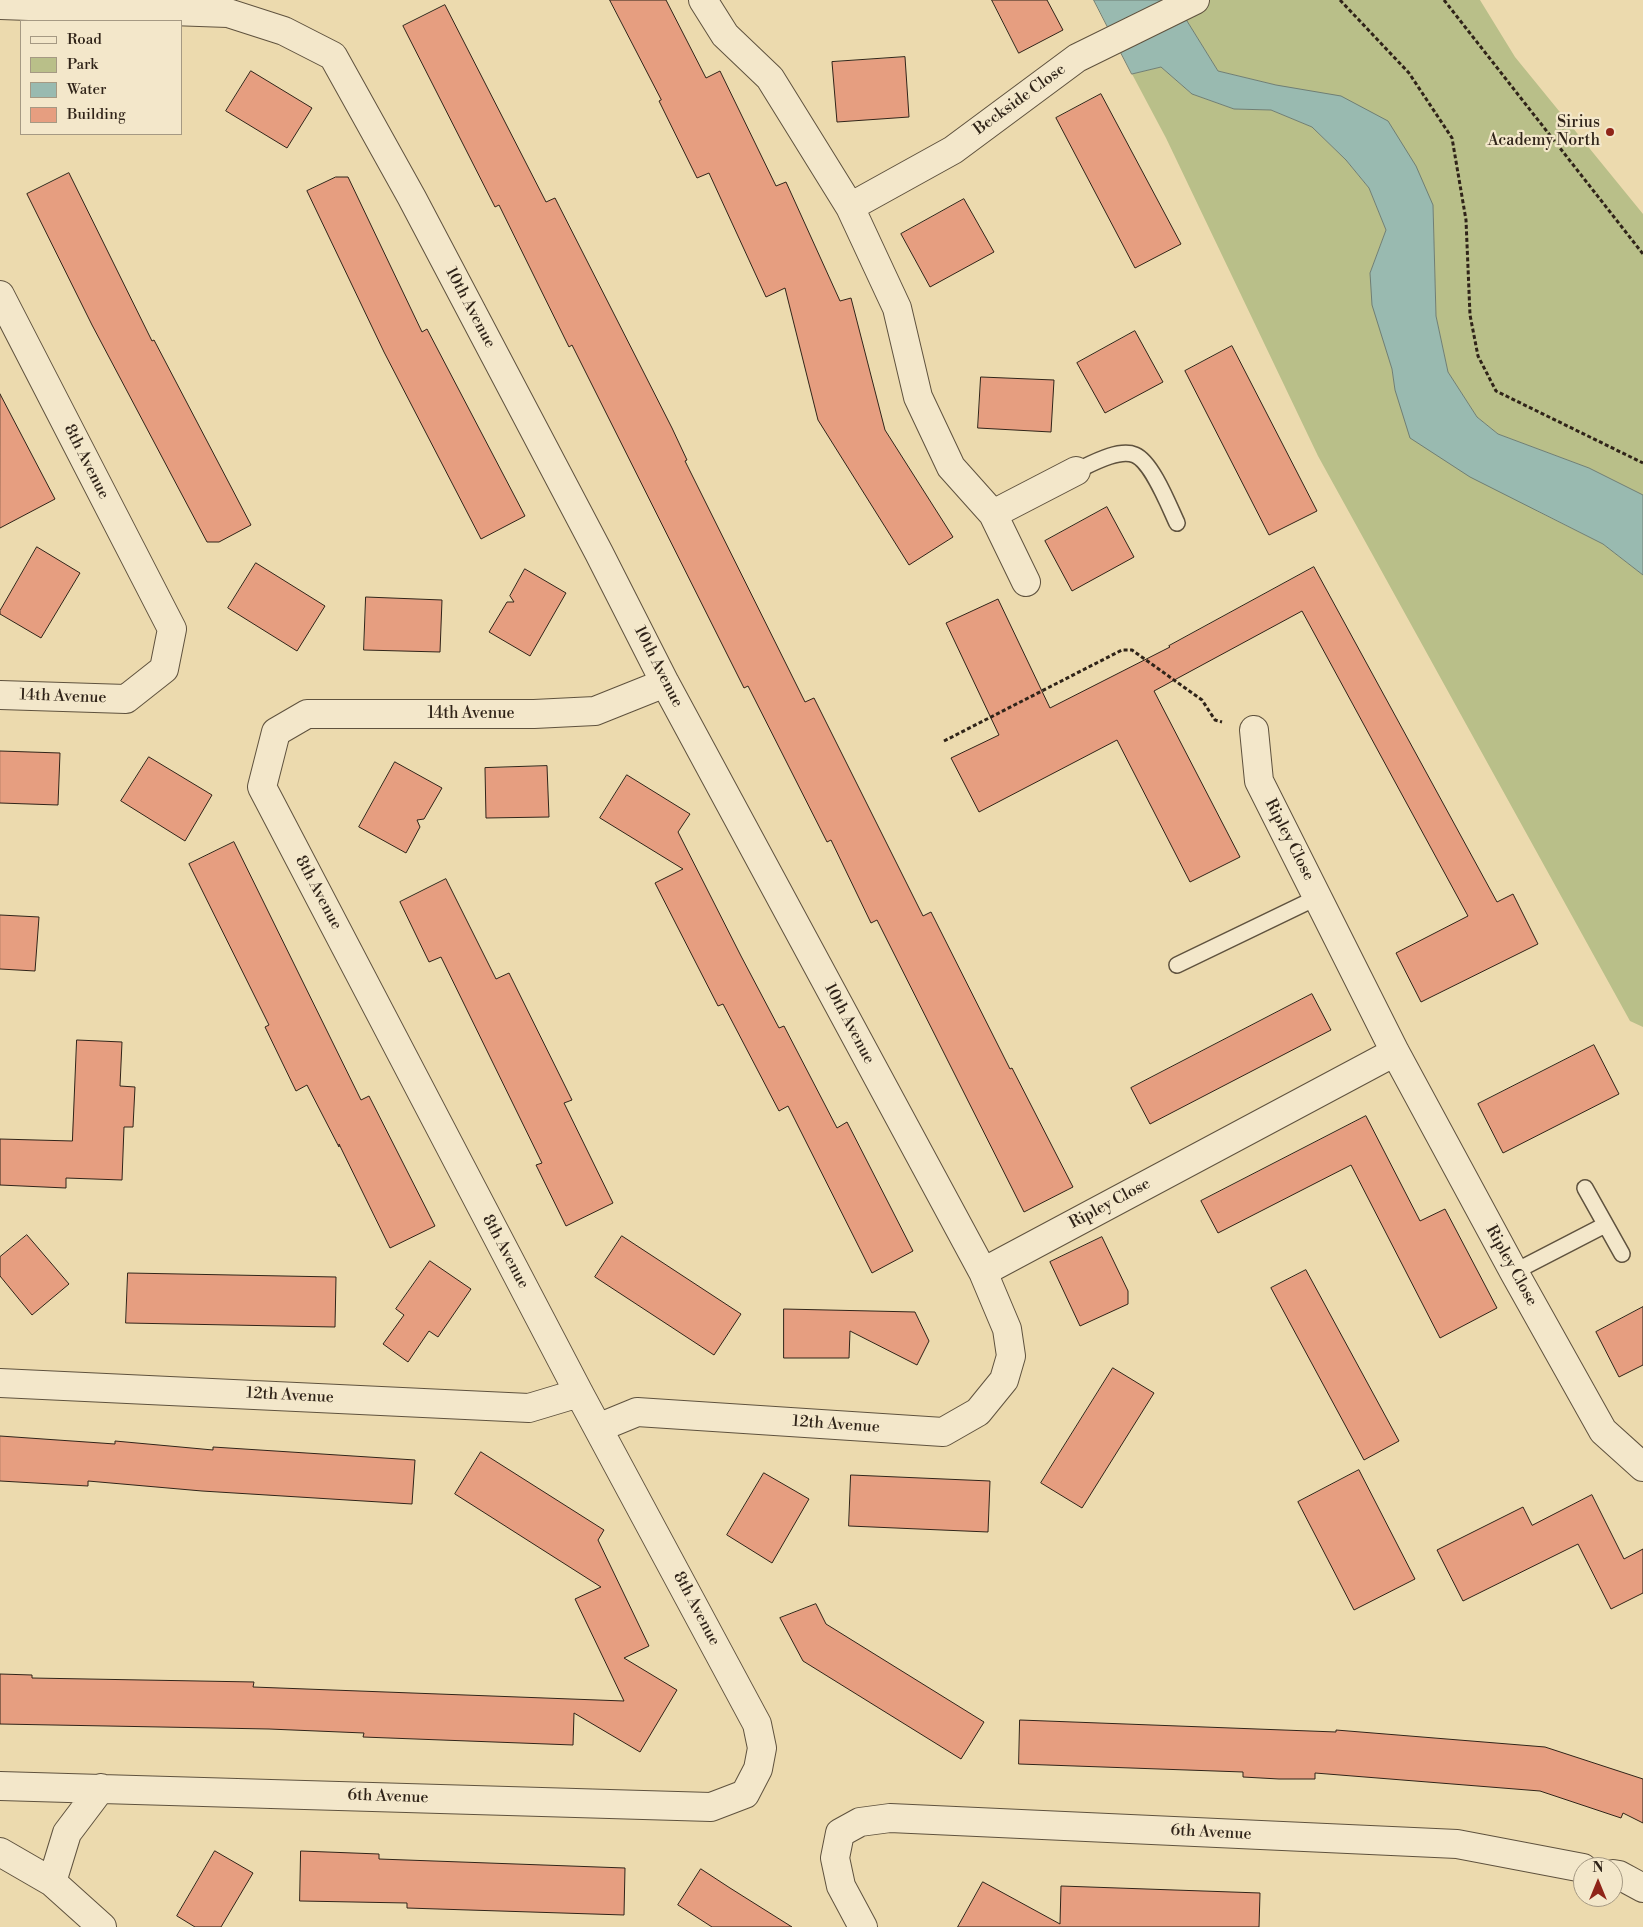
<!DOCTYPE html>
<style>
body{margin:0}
#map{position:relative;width:1643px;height:1927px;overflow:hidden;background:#ecdaae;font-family:"Libre Bodoni",serif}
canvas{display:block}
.legend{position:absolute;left:20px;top:20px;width:162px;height:115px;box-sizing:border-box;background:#f3e7ca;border:1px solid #a59983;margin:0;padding:6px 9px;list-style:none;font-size:15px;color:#302419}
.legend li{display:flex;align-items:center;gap:10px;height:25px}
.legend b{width:25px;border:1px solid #a59983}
.north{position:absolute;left:1573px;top:1857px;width:50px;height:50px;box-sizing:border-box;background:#f3e7ca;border:1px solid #a59983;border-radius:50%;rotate:0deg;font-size:14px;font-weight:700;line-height:20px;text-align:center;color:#302419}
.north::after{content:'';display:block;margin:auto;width:18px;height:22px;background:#8f2418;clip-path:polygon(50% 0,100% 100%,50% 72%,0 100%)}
</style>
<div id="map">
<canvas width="1643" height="1927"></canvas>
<ul class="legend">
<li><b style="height:6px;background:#f3e7ca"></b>Road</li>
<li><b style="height:14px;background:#b9bf89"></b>Park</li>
<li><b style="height:14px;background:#99bab0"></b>Water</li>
<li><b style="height:14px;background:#e69e80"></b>Building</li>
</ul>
<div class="north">N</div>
</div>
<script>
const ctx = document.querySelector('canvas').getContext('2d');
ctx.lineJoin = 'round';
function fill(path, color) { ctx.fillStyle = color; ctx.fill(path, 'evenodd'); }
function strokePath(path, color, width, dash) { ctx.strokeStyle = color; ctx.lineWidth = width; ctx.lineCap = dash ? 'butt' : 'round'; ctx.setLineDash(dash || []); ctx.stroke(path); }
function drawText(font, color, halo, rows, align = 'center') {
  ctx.font = font + ' "Libre Bodoni",serif'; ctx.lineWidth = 4.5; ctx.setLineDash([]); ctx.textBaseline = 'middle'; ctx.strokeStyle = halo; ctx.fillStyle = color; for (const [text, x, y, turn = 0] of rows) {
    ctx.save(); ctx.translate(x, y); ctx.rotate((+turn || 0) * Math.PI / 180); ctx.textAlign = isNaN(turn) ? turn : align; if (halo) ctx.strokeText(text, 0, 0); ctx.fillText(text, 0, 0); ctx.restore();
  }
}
fill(new Path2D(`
 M 1174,0 L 1480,0 L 1515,57 L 1643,214 L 1643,495 L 1589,468 L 1498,434 L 1477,417 L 1448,372 L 1436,316 L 1433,205 L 1276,85 L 1218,71 Z
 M 1161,67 L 1192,94 L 1234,109 L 1271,110 L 1312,127 L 1346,160 L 1369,188 L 1386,230 L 1370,273 L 1392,369 L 1395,390 L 1537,511 L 1603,544 L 1643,575 L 1643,1027 L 1630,1021 L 1318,456 L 1166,138 L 1132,74 Z`), '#b9bf89');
const water = new Path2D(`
 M 1094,0 L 1174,0 L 1218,71 L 1276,85 L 1341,96 L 1388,121 L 1416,166 L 1433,205 L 1436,316 L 1448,372 L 1477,417 L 1498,434 L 1589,468 L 1643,495 L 1643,575 L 1603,544 L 1470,477 L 1410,438 L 1395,390 L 1392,369 L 1372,305 L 1370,273 L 1386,230 L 1369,188 L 1346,160 L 1312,127 L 1271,110 L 1234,109 L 1192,94 L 1161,67 L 1132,74 Z`);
fill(water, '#99bab0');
strokePath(water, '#6f7e74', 1);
const building = new Path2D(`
 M 610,0 L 666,0 L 706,78 L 720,71 L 776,186 L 786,182 L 840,301 L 851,298 L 885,430 L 953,537 L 909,565 L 818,420 L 785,288 L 766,297 L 709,173 L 697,178 L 659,101 L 661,100 Z
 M 992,0 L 1047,0 L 1063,30 L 1019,53 Z
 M 445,5 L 546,202 L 555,198 L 672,428 L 687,460 L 685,461 L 805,702 L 814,698 L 923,916 L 931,912 L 1010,1069 L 1012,1068 L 1073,1187 L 1024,1212 L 877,920 L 871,923 L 831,840 L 827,842 L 748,686 L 744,688 L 572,345 L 569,347 L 499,205 L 495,207 L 403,26 Z
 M 905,57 L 909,117 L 837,122 L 832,62 Z
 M 251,71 L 312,108 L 287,148 L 226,111 Z
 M 1101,94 L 1181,244 L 1135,268 L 1056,118 Z
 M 69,173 L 152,341 L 154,340 L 251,525 L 219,542 L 207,542 L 92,325 L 27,194 Z
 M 336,177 L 348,177 L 422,332 L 427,329 L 525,516 L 481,539 L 384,352 L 307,191 Z
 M 964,199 L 994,252 L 930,287 L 901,234 Z
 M 1135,331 L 1163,382 L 1105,413 L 1077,363 Z
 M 1232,346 L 1317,511 L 1269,535 L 1185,371 Z
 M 981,377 L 1054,380 L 1051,432 L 978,428 Z
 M 0,394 L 55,499 L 0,528 Z
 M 1107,507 L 1134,557 L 1072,591 L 1045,541 Z
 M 37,547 L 80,573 L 41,638 L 0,614 L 0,611 Z
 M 256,563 L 325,606 L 297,651 L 228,608 Z
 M 1314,567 L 1497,902 L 1513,894 L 1538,944 L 1421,1002 L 1396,953 L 1468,916 L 1302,611 L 1154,691 L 1240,857 L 1190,882 L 1117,740 L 979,812 L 951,758 L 999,735 L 946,623 L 998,599 L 1050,708 L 1170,647 L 1169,646 Z
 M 525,569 L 566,593 L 530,656 L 489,632 L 507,602 L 514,602 L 510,596 Z
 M 366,597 L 442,600 L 440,652 L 364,650 Z
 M 0,751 L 60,753 L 58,805 L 0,803 Z
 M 149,757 L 212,795 L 185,841 L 121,801 Z
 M 395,762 L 442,788 L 424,819 L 417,820 L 420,827 L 406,853 L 359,827 Z
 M 547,766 L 549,817 L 486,818 L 485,768 Z
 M 627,775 L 690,814 L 678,832 L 741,956 L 779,1028 L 784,1026 L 837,1128 L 847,1122 L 913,1251 L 872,1273 L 788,1106 L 779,1111 L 723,1004 L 718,1006 L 655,883 L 683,869 L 600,818 Z
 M 234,842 L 361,1100 L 369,1096 L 435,1226 L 390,1248 L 339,1144 L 339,1147 L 307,1085 L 296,1091 L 265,1027 L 269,1025 L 189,864 Z
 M 446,879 L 496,979 L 509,973 L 572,1100 L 564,1103 L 613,1203 L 566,1226 L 536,1165 L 542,1163 L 441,957 L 429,962 L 400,902 Z
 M 0,915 L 39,917 L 35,971 L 0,969 Z
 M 1312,994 L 1331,1030 L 1150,1124 L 1131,1088 Z
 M 77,1040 L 122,1042 L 120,1086 L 135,1087 L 133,1127 L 124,1127 L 122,1180 L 66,1178 L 66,1188 L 0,1185 L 0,1139 L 72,1141 Z
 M 1594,1045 L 1619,1094 L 1503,1153 L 1478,1104 Z
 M 1366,1116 L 1420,1221 L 1445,1209 L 1497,1308 L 1440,1338 L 1351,1165 L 1218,1233 L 1201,1201 Z
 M 27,1235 L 69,1284 L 32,1315 L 0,1276 L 0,1257 Z
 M 622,1236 L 741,1314 L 714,1355 L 595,1277 Z
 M 1102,1237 L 1128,1291 L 1128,1304 L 1080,1326 L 1050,1262 Z
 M 430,1261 L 471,1289 L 438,1337 L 429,1331 L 408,1362 L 383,1344 L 404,1315 L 396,1309 Z
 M 1306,1270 L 1399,1441 L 1364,1460 L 1271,1288 Z
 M 128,1273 L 336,1277 L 335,1327 L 126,1323 Z
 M 1643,1307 L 1643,1365 L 1619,1377 L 1596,1332 Z
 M 784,1309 L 915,1312 L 929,1341 L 917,1365 L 850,1331 L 849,1358 L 784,1358 Z
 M 1113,1368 L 1154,1393 L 1082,1508 L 1041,1483 Z
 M 0,1436 L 115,1444 L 115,1441 L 213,1450 L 213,1447 L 415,1460 L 412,1504 L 202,1491 L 88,1481 L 88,1486 L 0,1481 Z
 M 481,1452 L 604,1530 L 598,1540 L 649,1646 L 624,1658 L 677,1690 L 640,1752 L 574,1713 L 573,1745 L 363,1737 L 364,1733 L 269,1729 L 0,1724 L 0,1674 L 32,1675 L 32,1678 L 254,1682 L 253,1687 L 624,1701 L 575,1599 L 601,1587 L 455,1494 Z
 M 1359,1470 L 1415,1579 L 1354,1610 L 1298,1502 Z
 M 764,1473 L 809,1499 L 772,1563 L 727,1535 Z
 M 851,1475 L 990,1481 L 988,1532 L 849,1526 Z
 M 1592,1495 L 1624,1559 L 1643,1549 L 1643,1593 L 1611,1609 L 1578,1544 L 1463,1601 L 1437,1550 L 1523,1507 L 1532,1525 Z
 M 816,1604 L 826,1624 L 984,1722 L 961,1759 L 803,1661 L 780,1618 Z
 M 1020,1720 L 1336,1732 L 1336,1730 L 1545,1747 L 1643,1779 L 1643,1823 L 1623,1813 L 1621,1818 L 1540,1791 L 1315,1773 L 1315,1779 L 1279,1779 L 1243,1777 L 1243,1772 L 1019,1764 Z
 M 215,1851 L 253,1873 L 221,1927 L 195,1927 L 177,1916 Z
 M 301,1851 L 379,1854 L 379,1859 L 625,1868 L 624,1915 L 407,1908 L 407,1903 L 300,1901 Z
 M 701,1869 L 730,1888 L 792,1927 L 712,1927 L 678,1905 Z
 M 983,1882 L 1060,1924 L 1061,1886 L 1260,1893 L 1259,1927 L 958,1927 Z`);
fill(building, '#e69e80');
strokePath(building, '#302419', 1);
const lane = new Path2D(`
 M 1076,471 C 1091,464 1119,448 1135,455 C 1152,462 1169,506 1177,523
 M 1177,965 L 1318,897
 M 1585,1188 L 1622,1254
 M 1514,1272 L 1605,1225`);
const street = new Path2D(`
 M 703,0 L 725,35 L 770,78 L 850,207 L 897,308 L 918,397 L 951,467 L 993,514 L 1026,582
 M 0,5 L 228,13 L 284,31 L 333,56 L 412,198 L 599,553 L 665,683 L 983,1272 L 1007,1329 L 1011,1356 L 1004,1380 L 978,1412 L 943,1432 L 637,1412 L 598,1428
 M 850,207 L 953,150 L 1077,58 L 1195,0
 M 0,295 L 172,629 L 164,669 L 126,699 L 0,695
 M 993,514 L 1076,471
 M 1254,730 L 1259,781 L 1395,1052 L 1514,1272 L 1603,1431 L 1643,1467
 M 983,1272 L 1395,1052
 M 0,1383 L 529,1408 L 579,1393
 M 0,1786 L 711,1807 L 745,1794 L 758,1769 L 762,1748 L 757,1724 L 579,1393 L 262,787 L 276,732 L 307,714 L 534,714 L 595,711 L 665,683
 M 0,1852 L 52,1882 L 102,1927
 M 1613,1874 L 1619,1875 L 1643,1888
 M 52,1882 L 67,1833 L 101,1788
 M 863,1927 L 841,1886 L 835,1858 L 840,1833 L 860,1822 L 890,1818 L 1457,1844 L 1583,1868`);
strokePath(lane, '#5f523e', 18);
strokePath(street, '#5f523e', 30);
strokePath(new Path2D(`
 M 1340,0 L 1409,73 L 1452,138 L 1466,220 L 1470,315 L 1478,356 L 1496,391 L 1643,463
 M 1444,0 L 1643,254
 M 944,741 L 1122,650 L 1132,650 L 1202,700 L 1215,720 L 1222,722`), '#302419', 3, [4, 2.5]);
strokePath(lane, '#f3e7ca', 15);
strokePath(street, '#f3e7ca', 28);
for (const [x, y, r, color] of [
 [1610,132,5,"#8f2418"]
]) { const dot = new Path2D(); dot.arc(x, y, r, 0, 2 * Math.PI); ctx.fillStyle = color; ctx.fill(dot); strokePath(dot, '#f3e7ca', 2); }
drawText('16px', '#302419', '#f3e7ca', [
 ["Beckside Close",1020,100,-36],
 ["10th Avenue",470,308,62],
 ["8th Avenue",86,462,63],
 ["10th Avenue",658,667,63],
 ["14th Avenue",63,697,2],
 ["14th Avenue",471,714],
 ["Ripley Close",1289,840,63],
 ["8th Avenue",318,893,62],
 ["10th Avenue",849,1024,62],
 ["Ripley Close",1110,1204,-28],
 ["8th Avenue",505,1252,62],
 ["Ripley Close",1511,1266,61],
 ["12th Avenue",290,1396,3],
 ["12th Avenue",836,1425,4],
 ["8th Avenue",696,1609,62],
 ["6th Avenue",388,1797,2],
 ["6th Avenue",1211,1833,3]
]);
drawText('16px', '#302419', '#f3e7ca', [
 ["Sirius",1600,123],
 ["Academy North",1600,141]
], 'right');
</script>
